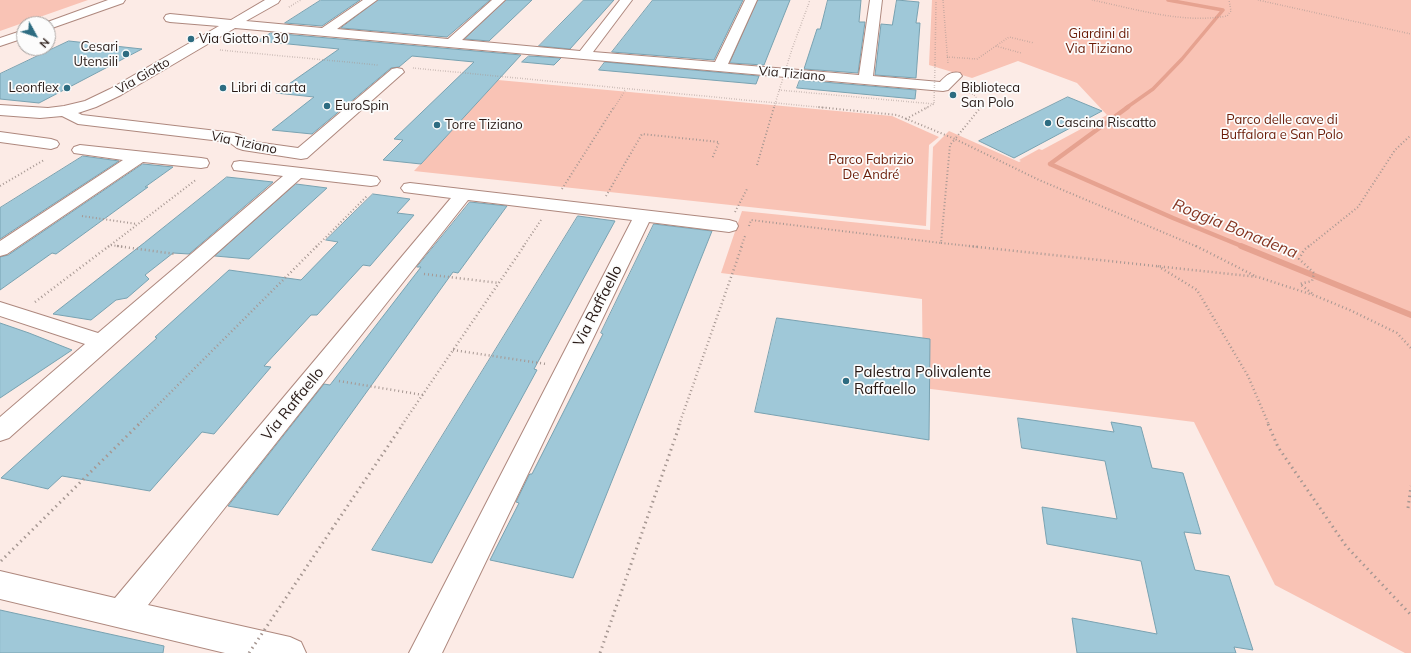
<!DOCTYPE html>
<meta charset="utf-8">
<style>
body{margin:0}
#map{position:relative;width:1411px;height:653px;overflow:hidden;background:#fcebe6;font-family:Mulish,sans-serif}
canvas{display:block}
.north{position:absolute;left:16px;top:16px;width:40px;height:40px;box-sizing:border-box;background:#fcfcfc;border:1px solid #a7a2a0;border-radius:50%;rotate:130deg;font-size:11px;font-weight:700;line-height:16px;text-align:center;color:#281a16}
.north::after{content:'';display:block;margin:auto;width:14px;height:18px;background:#2d6c81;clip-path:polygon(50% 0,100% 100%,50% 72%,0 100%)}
</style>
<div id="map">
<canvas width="1411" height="653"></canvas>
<div class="north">N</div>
</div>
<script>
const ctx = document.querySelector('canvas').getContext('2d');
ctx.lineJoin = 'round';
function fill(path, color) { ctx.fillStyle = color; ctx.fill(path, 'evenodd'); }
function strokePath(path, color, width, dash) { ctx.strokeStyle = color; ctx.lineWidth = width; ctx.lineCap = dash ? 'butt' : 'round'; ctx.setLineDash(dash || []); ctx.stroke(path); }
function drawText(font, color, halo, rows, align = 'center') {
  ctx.font = font + ' Mulish,sans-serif'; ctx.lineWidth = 3.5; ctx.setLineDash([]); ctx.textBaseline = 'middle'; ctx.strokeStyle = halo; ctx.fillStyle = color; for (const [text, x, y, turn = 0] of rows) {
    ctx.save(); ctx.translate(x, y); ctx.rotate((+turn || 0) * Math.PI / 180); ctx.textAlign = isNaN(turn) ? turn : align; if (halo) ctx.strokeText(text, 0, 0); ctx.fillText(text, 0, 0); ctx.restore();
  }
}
fill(new Path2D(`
 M 0,0 L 88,0 L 0,31 Z
 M 932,0 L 1411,0 L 1411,653 L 1405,653 L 1275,585 L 1194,422 L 923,388 L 922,299 L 721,273 L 742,211 L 930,230 L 933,147 L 949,131 L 1019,162 L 1021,161 L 1019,160 L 1039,149 L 1042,150 L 1107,115 L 1077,83 L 1018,61 L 972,78 L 929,65 Z
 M 498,80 L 892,116 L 939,137 L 929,145 L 926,226 L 414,171 Z`), '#f9c3b5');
strokePath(new Path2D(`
 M 1126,108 L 1153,89 L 1182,59 L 1223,10 L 1168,0`), '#e6a290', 3.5);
strokePath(new Path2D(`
 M 1050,164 L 1173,218 L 1244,247
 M 1050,164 L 1128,107`), '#e6a290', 4.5);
strokePath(new Path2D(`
 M 1241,246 L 1411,315`), '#e6a290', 6);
const building = new Path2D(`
 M 321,0 L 360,0 L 322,26 L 285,23 Z
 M 378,0 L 490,0 L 447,37 L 341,28 Z
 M 506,0 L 532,0 L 489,41 L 465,39 Z
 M 584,0 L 614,0 L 570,49 L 539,46 Z
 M 653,0 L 743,0 L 714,60 L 612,52 Z
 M 758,0 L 790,0 L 764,65 L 730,63 Z
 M 828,0 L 861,0 L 859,22 L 865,22 L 858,73 L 804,69 L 817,29 L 820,29 Z
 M 897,0 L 919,2 L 916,23 L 920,23 L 916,78 L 875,75 L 881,24 L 892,25 Z
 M 271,33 L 521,55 L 421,164 L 383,160 L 403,140 L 394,139 L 474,62 L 412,56 L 399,67 L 391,68 L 312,134 L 272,130 L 314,97 L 276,93 L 339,49 L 258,41 Z
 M 69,41 L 142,49 L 39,103 L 0,99 L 0,74 Z
 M 529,56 L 561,58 L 554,65 L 522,62 Z
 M 605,62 L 759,76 L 756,84 L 599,70 Z
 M 800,80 L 916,90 L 915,99 L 797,88 Z
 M 1068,97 L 1102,111 L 1014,158 L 979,141 Z
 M 83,156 L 119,161 L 0,239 L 0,208 Z
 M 143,164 L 173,167 L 145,187 L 148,187 L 56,254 L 52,253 L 0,290 L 0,257 L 8,255 Z
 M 227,177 L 273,182 L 189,254 L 173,253 L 145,275 L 149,279 L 127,298 L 116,300 L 91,320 L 53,314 L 144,243 Z
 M 296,184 L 327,188 L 249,259 L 215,256 Z
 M 373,194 L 410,199 L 397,213 L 414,215 L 370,266 L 363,265 L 317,315 L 311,315 L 264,366 L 271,367 L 214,434 L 202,432 L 150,491 L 62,476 L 48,489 L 1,478 L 157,338 L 155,337 L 229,270 L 301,280 L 338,242 L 326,240 Z
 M 470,202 L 507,206 L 458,273 L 453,272 L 278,515 L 228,506 L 324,384 L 330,385 L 421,267 L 417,267 Z
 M 578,216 L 615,221 L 534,369 L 537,370 L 432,563 L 372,550 Z
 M 654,224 L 712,231 L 573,578 L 490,560 L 519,503 L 516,502 L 529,475 L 530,474 L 532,474 L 603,334 L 601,333 Z
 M 777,318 L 930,339 L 929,440 L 755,412 Z
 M 0,323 L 29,333 L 72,350 L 0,398 Z
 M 1018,418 L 1114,432 L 1111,422 L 1141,427 L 1152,468 L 1183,473 L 1201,534 L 1184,532 L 1195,570 L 1229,576 L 1253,650 L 1234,647 L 1236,653 L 1077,653 L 1072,618 L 1157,634 L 1141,561 L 1047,544 L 1042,507 L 1117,519 L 1105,461 L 1022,448 Z
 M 0,610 L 164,646 L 163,653 L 0,653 Z`);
fill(building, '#9fc8d8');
strokePath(building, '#79a2b1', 1);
const minor = new Path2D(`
 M 108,0 L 125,0 L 123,3 L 52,28 L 48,29 L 48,24 L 42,24 Z
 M 265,0 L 280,0 L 278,3 L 246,21 L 322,28 L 363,0 L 377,0 L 337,29 L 448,39 L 492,0 L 505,0 L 462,40 L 580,51 L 620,0 L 632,0 L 593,52 L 715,62 L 745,0 L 757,0 L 728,64 L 859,75 L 870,0 L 882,0 L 873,76 L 940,82 C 946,76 950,71 960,73 L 962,76 L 948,90 L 943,91 L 235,28 L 121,95 L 96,107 L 78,113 L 82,115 L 234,133 L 240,135 L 248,141 L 298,148 L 392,69 L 397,68 L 402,69 L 404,72 L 307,158 L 301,159 L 243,150 L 237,148 L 229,142 L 78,124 L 62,116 L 40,118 L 0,115 L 0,105 L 48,108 L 64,106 L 85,101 L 110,89 L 219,26 L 170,22 L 166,21 L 164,18 L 166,15 L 170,14 L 231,20 Z
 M 24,30 L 24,38 L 0,46 L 0,38 Z
 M 0,132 L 51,139 L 57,141 L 59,144 L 57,147 L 51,149 L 0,142 Z
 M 80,145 L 201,158 L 207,159 L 209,163 L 207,167 L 201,168 L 143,162 L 7,254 L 0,256 L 0,241 L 123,160 L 74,153 L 72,150 L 74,147 Z
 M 240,161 L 371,176 L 377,177 L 380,181 L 377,185 L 371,186 L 301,178 L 9,438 L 0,441 L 0,417 L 85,344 L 0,316 L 0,302 L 98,333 L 283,176 L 234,170 L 232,166 L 234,162 Z
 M 410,183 L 729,220 L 736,222 L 738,226 L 736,230 L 729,232 L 649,222 L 442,653 L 409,653 L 632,220 L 468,200 L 148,605 L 290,637 L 301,642 L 306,653 L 225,653 L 0,599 L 0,571 L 115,598 L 451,198 L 404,192 L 401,188 L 404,184 Z`);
strokePath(minor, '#ae887e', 2);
strokePath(new Path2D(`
 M 943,0 L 948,64
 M 1092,0 C 1136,9 1182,24 1227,16 L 1231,11 L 1229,0
 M 1258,0 L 1411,34
 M 289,7 L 301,0
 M 996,46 L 1021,53
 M 792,49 L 810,0
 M 220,50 L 378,65
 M 947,57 L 977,59 L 1009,37 L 1034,43
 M 935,65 L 936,0
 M 413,68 L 828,108
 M 779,90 L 934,104
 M 963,90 L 974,95 L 983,105 L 980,108
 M 614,108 L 626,89
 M 774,108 L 775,104`), '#a69792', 1.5, [0.5, 2]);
strokePath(new Path2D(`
 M 981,107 L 955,139 L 1039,180 L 1198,247
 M 757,165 L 774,107
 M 0,186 L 44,160
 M 562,189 L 614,107
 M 606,196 L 642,134 L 719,142 L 712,159
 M 735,212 L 747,189
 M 82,216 L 137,224
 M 749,226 L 751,220 L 941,243 L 950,145 L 955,139 L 897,115 L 818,107
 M 941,243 L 979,247
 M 111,245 L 124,247
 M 108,247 L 197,179
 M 316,247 L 367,196
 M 523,247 L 541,220
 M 741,247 L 745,236
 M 1308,247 L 1358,207 L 1395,150 L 1411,135`), '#a69792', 2, [1, 2.5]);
strokePath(new Path2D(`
 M 117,246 L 175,254
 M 969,246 L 1258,277 L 1316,296 L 1352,311 L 1397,333 L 1411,348
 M 1196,246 L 1255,276
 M 1309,246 L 1304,250 L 1299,259 L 1314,273 L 1312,281 L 1300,284 L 1314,295
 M 1158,266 L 1197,290 L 1248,376 L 1269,425
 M 424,274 L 499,283
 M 35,302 L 109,246
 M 453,350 L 546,364
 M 339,381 L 423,395
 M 138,425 L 317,246
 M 402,425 L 524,246
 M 679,425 L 742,246`), '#a69792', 2.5, [1, 3]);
strokePath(new Path2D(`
 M 1268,424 L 1278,447 L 1346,546 L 1411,615
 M 1408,508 L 1411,486
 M 332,529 L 403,424
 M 1,561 L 139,424
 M 600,653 L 680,424`), '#a69792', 3, [1.5, 4]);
fill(minor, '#fff');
strokePath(new Path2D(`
 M 775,104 L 792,49
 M 926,108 L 934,104 L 935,65`), '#a69792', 1.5, [0.5, 2]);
strokePath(new Path2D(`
 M 906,119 L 928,107`), '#a69792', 2, [1, 2.5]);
strokePath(new Path2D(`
 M 249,653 L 332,529`), '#a69792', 3, [1.5, 4]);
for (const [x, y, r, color] of [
 [191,39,4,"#2d6c81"],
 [126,54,4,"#2d6c81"],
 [67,88,4,"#2d6c81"],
 [223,88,4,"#2d6c81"],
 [953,95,4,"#2d6c81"],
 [327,106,4,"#2d6c81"],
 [1048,123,4,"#2d6c81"],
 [437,125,4,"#2d6c81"],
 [846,381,4,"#2d6c81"]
]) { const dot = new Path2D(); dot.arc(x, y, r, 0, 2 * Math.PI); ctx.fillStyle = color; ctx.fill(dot); strokePath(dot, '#fcfcfc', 1.5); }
drawText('13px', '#6a1b06', '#fcfcfc', [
 ["Giardini di",1099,34],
 ["Via Tiziano",1099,49],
 ["Parco delle cave di",1282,120],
 ["Buffalora e San Polo",1282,135],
 ["Parco Fabrizio",871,160],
 ["De André",871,175]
]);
drawText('13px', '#281a16', '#fcfcfc', [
 ["Via Giotto n 30",199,39],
 ["Cesari",118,47,"right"],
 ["Utensili",118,62,"right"],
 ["Leonflex",59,88,"right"],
 ["Libri di carta",231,88],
 ["Biblioteca",961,88],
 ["San Polo",961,103],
 ["EuroSpin",335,106],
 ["Cascina Riscatto",1056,123],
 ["Torre Tiziano",445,125]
], 'left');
drawText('13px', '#281a16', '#fcfcfc', [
 ["Via Tiziano",792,74,5],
 ["Via Giotto",143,76,-30],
 ["Via Tiziano",244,143,12]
]);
drawText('15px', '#281a16', '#fcfcfc', [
 ["Via Raffaello",598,306,-63],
 ["Via Raffaello",293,404,-51]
]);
drawText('15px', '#281a16', '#fcfcfc', [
 ["Palestra Polivalente",854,372],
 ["Raffaello",854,389]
], 'left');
drawText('italic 16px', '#863521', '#fcfcfc', [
 ["Roggia Bonadena",1235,229,22]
]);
</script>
